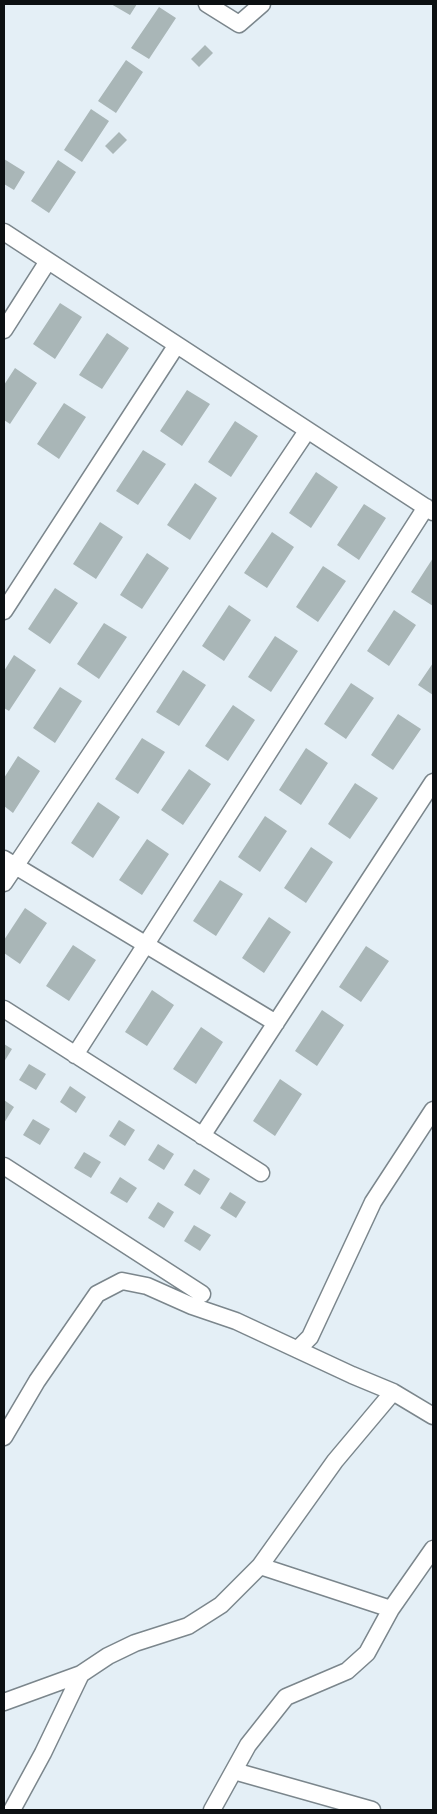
<!DOCTYPE html>
<style>
body{margin:0}
#map{position:relative;width:437px;height:1814px;overflow:hidden;background:#e4eff6;font-family:Commissioner,sans-serif}
canvas{display:block}
.frame{position:absolute;inset:0;border:5px solid #0c1012;pointer-events:none}
</style>
<div id="map">
<canvas width="437" height="1814"></canvas>
<div class="frame"></div>
</div>
<script>
const ctx = document.querySelector('canvas').getContext('2d');
ctx.lineJoin = 'round';
function fill(path, color) { ctx.fillStyle = color; ctx.fill(path, 'evenodd'); }
function strokePath(path, color, width, dash) { ctx.strokeStyle = color; ctx.lineWidth = width; ctx.lineCap = dash ? 'butt' : 'round'; ctx.setLineDash(dash || []); ctx.stroke(path); }
fill(new Path2D(`
 M 111,4 L 137,4 L 130,15 Z
 M 159,7 L 176,18 L 149,59 L 131,48 Z
 M 205,45 L 213,53 L 199,67 L 191,59 Z
 M 126,60 L 143,72 L 116,113 L 98,101 Z
 M 91,109 L 109,121 L 82,162 L 64,150 Z
 M 119,132 L 127,140 L 113,154 L 105,146 Z
 M 4,159 L 25,172 L 14,190 L 4,184 Z
 M 58,160 L 76,172 L 49,213 L 31,201 Z
 M 60,303 L 82,317 L 55,359 L 33,344 Z
 M 107,333 L 129,348 L 102,389 L 79,375 Z
 M 15,368 L 37,383 L 10,424 L 4,420 L 4,385 Z
 M 187,390 L 210,404 L 182,446 L 160,431 Z
 M 64,403 L 86,417 L 59,459 L 37,444 Z
 M 235,421 L 258,436 L 231,477 L 208,462 Z
 M 143,450 L 166,464 L 138,505 L 116,491 Z
 M 316,472 L 338,487 L 311,528 L 289,513 Z
 M 195,483 L 217,498 L 190,540 L 167,525 Z
 M 364,504 L 386,518 L 359,560 L 337,545 Z
 M 100,522 L 123,537 L 96,579 L 73,564 Z
 M 272,532 L 294,547 L 267,588 L 244,573 Z
 M 147,553 L 169,568 L 142,609 L 120,595 Z
 M 433,558 L 433,606 L 411,592 Z
 M 323,566 L 346,581 L 318,622 L 296,607 Z
 M 55,588 L 78,603 L 50,644 L 28,629 Z
 M 229,605 L 251,620 L 224,661 L 202,646 Z
 M 394,610 L 416,625 L 389,666 L 367,651 Z
 M 104,623 L 127,637 L 99,679 L 77,664 Z
 M 275,636 L 298,651 L 271,692 L 248,677 Z
 M 14,655 L 36,670 L 9,711 L 4,708 L 4,671 Z
 M 433,663 L 433,695 L 418,685 Z
 M 183,670 L 206,685 L 179,726 L 156,712 Z
 M 351,683 L 374,698 L 346,739 L 324,724 Z
 M 60,687 L 82,701 L 55,743 L 33,728 Z
 M 233,705 L 255,720 L 228,761 L 205,746 Z
 M 398,714 L 421,729 L 393,770 L 371,755 Z
 M 142,738 L 165,752 L 138,794 L 115,779 Z
 M 306,748 L 328,763 L 301,805 L 279,790 Z
 M 18,756 L 40,771 L 13,813 L 4,806 L 4,778 Z
 M 189,769 L 211,784 L 183,825 L 161,810 Z
 M 355,783 L 378,798 L 350,839 L 328,824 Z
 M 98,802 L 120,817 L 93,858 L 71,843 Z
 M 265,816 L 287,831 L 260,872 L 238,857 Z
 M 147,839 L 169,854 L 142,895 L 119,880 Z
 M 311,847 L 333,862 L 306,903 L 284,888 Z
 M 220,880 L 243,894 L 216,936 L 193,921 Z
 M 25,908 L 47,923 L 20,964 L 4,953 L 4,940 Z
 M 269,917 L 291,932 L 264,973 L 242,958 Z
 M 73,945 L 96,960 L 69,1001 L 46,986 Z
 M 366,946 L 389,961 L 361,1002 L 339,987 Z
 M 152,990 L 174,1005 L 147,1046 L 125,1032 Z
 M 322,1010 L 344,1025 L 317,1066 L 295,1051 Z
 M 201,1027 L 223,1042 L 196,1084 L 173,1069 Z
 M 4,1044 L 12,1049 L 4,1062 Z
 M 29,1064 L 46,1074 L 36,1090 L 19,1080 Z
 M 280,1079 L 302,1094 L 275,1136 L 253,1121 Z
 M 70,1086 L 86,1097 L 76,1113 L 60,1102 Z
 M 4,1100 L 14,1107 L 4,1123 Z
 M 33,1119 L 50,1129 L 40,1145 L 23,1135 Z
 M 119,1120 L 135,1130 L 125,1146 L 109,1136 Z
 M 158,1144 L 174,1154 L 164,1170 L 148,1160 Z
 M 84,1152 L 101,1162 L 91,1178 L 74,1168 Z
 M 194,1169 L 210,1179 L 200,1195 L 184,1185 Z
 M 120,1177 L 137,1188 L 127,1203 L 110,1193 Z
 M 230,1192 L 246,1202 L 236,1218 L 220,1208 Z
 M 158,1202 L 174,1212 L 164,1228 L 148,1218 Z
 M 194,1225 L 211,1235 L 200,1251 L 184,1241 Z`), '#a9b6b7');
const street = new Path2D(`
 M 207,4 L 239,24 L 262,4
 M 4,232 L 433,512
 M 4,330 L 48,261
 M 4,611 L 176,346
 M 4,859 L 276,1023
 M 4,883 L 307,431
 M 4,1009 L 261,1173
 M 75,1055 L 426,507
 M 202,1136 L 433,782
 M 4,1166 L 202,1294
 M 298,1349 L 310,1337 L 373,1202 L 433,1110
 M 4,1437 L 37,1381 L 97,1294 L 122,1281 L 147,1286 L 192,1306 L 236,1321 L 352,1375 L 393,1392 L 433,1416
 M 260,1566 L 391,1609
 M 4,1702 L 81,1674 L 108,1656 L 135,1643 L 188,1626 L 221,1605 L 260,1566 L 335,1461 L 393,1392
 M 234,1771 L 372,1810
 M 12,1810 L 43,1753 L 81,1674
 M 212,1810 L 248,1745 L 286,1697 L 347,1671 L 367,1653 L 391,1609 L 433,1549`);
strokePath(street, '#7b868c', 19);
strokePath(street, '#fff', 16);
</script>
